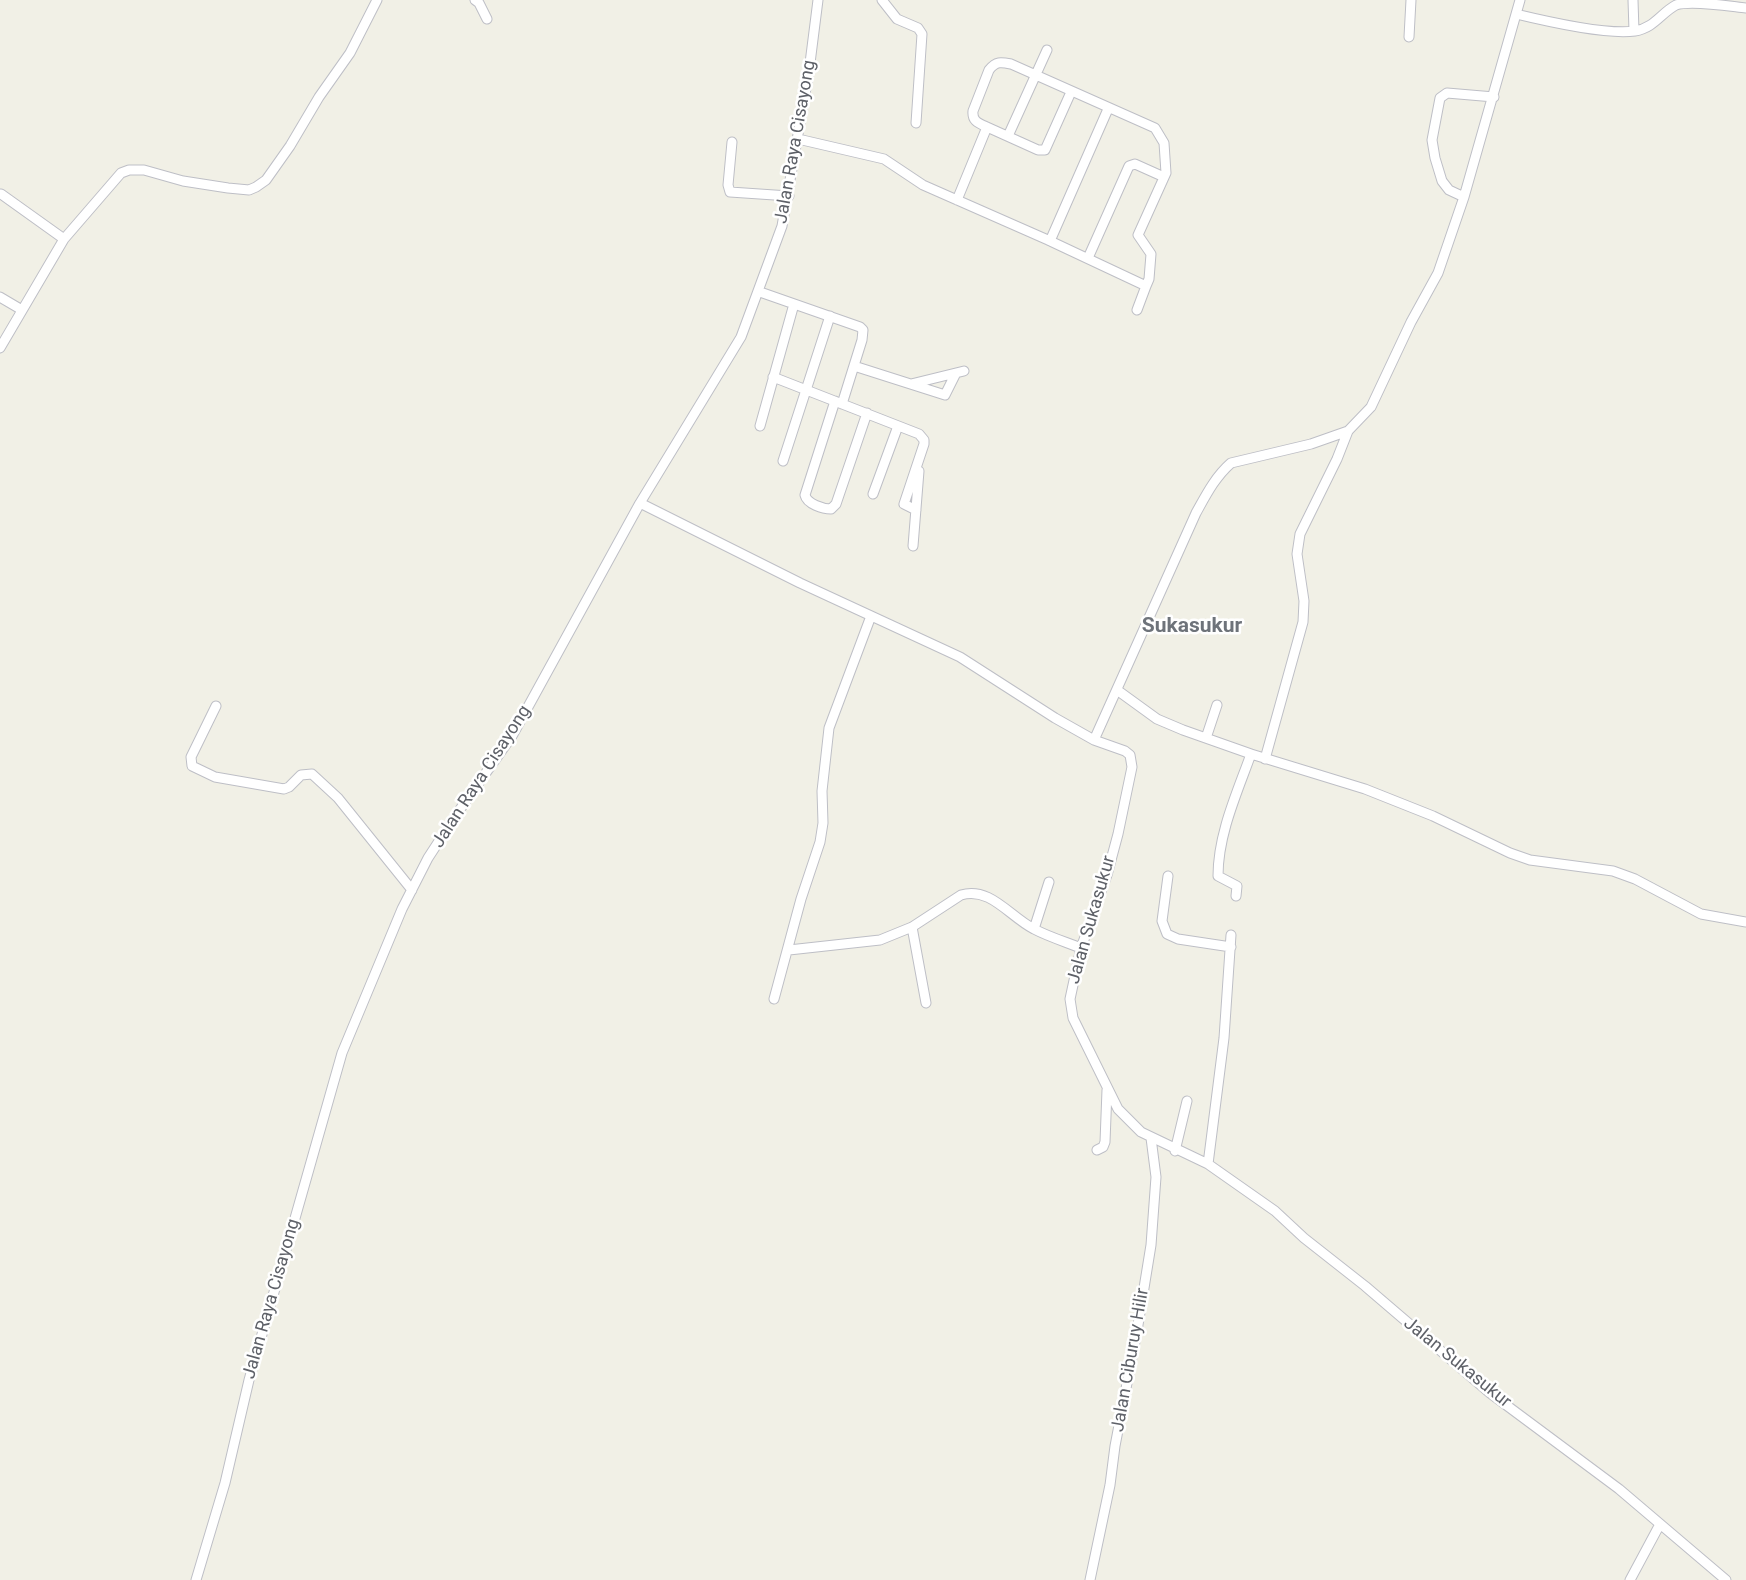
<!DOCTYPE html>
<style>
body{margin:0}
canvas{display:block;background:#f1f0e6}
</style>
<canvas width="1746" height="1580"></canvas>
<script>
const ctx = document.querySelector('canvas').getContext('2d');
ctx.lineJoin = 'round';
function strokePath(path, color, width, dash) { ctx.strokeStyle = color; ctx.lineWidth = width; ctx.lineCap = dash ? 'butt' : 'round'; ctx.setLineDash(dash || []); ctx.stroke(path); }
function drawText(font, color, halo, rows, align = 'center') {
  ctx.font = font + ' Roboto,sans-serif'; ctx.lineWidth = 5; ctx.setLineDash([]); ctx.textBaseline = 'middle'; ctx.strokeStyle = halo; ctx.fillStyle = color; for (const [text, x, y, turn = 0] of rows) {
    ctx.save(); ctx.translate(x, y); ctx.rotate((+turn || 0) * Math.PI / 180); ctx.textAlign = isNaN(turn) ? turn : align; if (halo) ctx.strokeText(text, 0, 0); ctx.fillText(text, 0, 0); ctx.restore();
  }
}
const minor = new Path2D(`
 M 475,0 L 479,3 L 487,19
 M 882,0 L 897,19 L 918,28 L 922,34 L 916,123
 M 1633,0 L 1634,31
 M 1516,14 C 1545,21 1608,35 1635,31 C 1654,28 1661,13 1676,5 C 1691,0 1728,6 1746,8
 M 1409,37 L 1411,0
 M 1008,136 L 1047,50
 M 798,139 L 884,159 L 923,185 L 1048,240 L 1146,286 L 1149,279 L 1151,254 L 1138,235 L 1166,173 L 1164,143 L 1155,128 L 1011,64 C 1001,62 996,61 989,70 L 973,111 C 972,121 978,123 987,127
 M 732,142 L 728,185 L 730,192 L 789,196
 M 1,194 L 64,239
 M 1464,197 L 1449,190 L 1442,181 L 1435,158 L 1432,140 L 1440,98 L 1447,93 L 1494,97
 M 957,200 L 987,127 L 1038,150 L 1045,150 L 1071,92
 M 1050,241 L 1108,109
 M 1088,258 L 1129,166 L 1135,164 L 1164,177
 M 760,292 L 860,327 L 863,330 L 862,340 L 842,404
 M 0,297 L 22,310
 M 1137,310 L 1146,286
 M 0,348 L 64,239 L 121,173 L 129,170 L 144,170 L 183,181 L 228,188 L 249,190 L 256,187 L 266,180 L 290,146 L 319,97 L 350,53 L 377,0
 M 854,366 L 945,395 L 956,373
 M 773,377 L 919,434 L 924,440 L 924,444 L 904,504 L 916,510
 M 911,384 L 964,371
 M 835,401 L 805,495 C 807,504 823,509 831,509 L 836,504 L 867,413
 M 760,426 L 794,304
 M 783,461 L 830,316
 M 873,494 L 898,426
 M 640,503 L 800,583 L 960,657 L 1055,718 L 1094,740 L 1125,751 L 1130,755 L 1132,767 L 1118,834 L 1107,875 L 1081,948 L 1070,999 L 1073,1018 L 1118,1109 L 1141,1132 L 1208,1164 L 1275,1211 L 1304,1238 L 1365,1286 L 1490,1393 L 1619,1489 L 1726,1580
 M 913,546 L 919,471
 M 1117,690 L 1157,719 L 1183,730 L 1251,754 L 1365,789 L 1433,816 L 1510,853 L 1530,860 L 1613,871 L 1635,879 L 1701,914 L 1746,922
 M 216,706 L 191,757 L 192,766 L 215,777 L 284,789 L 289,787 L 301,775 L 312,774 L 338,798 L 412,890
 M 1206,738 L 1217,705
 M 1094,740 L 1196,513 C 1206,495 1215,477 1231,463 L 1311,444 L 1348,431 L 1371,407 L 1411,322 L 1438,273 L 1464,197 L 1520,0
 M 1265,759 L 1303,622 L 1304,601 L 1297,554 L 1300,534 L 1337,459 L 1348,431
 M 1168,876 L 1162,921 L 1167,934 L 1178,939 L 1231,947
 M 1236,896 L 1237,886 L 1218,876 C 1218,834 1237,793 1251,754
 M 912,927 L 926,1003
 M 1034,929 L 1049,882
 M 789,950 L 880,940 L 912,927 L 961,895 C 990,886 1010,917 1034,929 C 1049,937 1066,942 1081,948
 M 774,999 L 801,899 L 820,842 L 823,823 L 822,791 L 829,728 L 871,616
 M 1097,1150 L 1103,1147 L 1105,1142 L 1107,1090
 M 1175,1151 L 1187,1101
 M 1208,1164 L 1224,1038 L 1231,935
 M 196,1580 L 225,1483 L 249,1380 L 342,1053 L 402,909 L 428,858 L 456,815 L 512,736 L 640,503 L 741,337 L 782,226 L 809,71 L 818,0
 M 1090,1580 L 1110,1485 L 1115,1446 L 1137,1331 L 1151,1245 L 1156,1177 L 1151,1138
 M 1630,1580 L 1660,1524`);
strokePath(minor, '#bebfc6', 11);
strokePath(minor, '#fff', 9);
drawText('18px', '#5e6168', '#fff', [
 ["Jalan Raya Cisayong",796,142,-80],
 ["Jalan Raya Cisayong",482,777,-57],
 ["Jalan Sukasukur",1092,920,-74],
 ["Jalan Raya Cisayong",272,1299,-74],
 ["Jalan Ciburuy Hilir",1131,1360,-80],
 ["Jalan Sukasukur",1457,1363,39]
]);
drawText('bold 21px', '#6e737a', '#fff', [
 ["Sukasukur",1192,627]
]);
</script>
